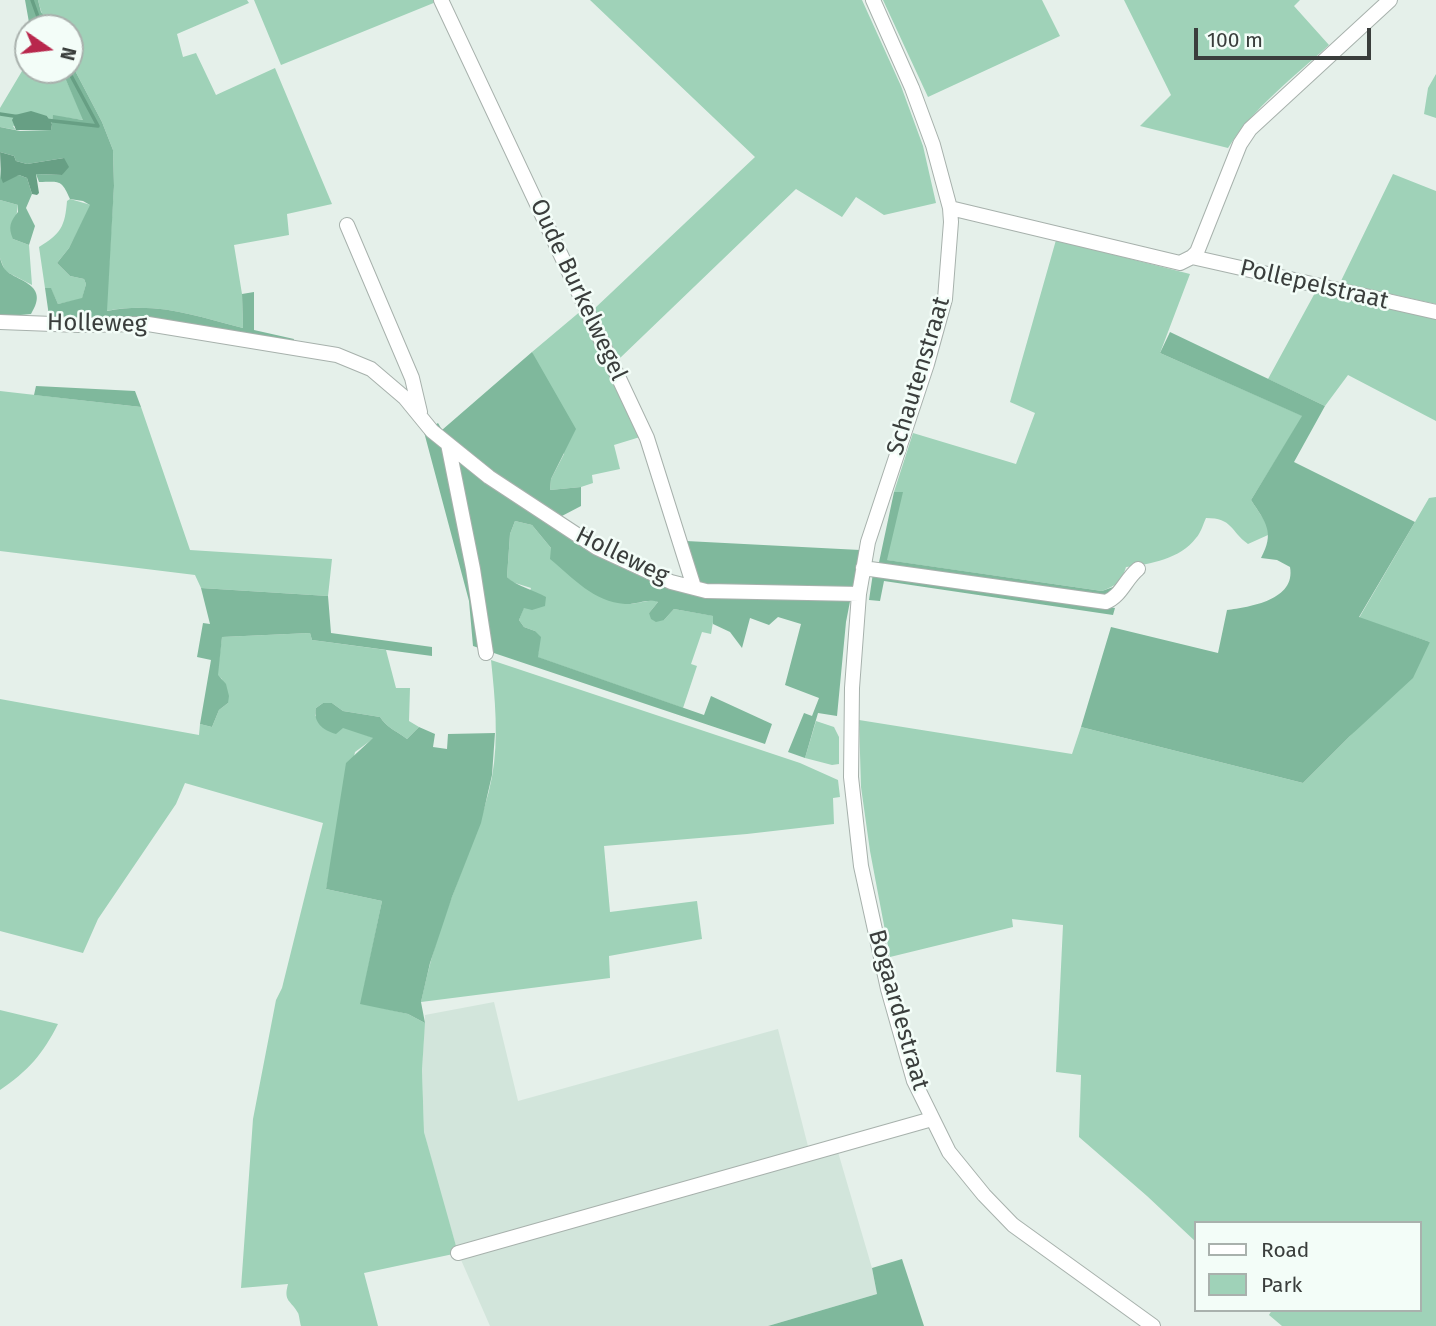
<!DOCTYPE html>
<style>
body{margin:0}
#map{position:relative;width:1436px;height:1326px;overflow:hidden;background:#e5f0ea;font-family:"Fira Sans",sans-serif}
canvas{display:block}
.legend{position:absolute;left:1194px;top:1221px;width:228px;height:91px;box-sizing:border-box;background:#f3fdf8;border:2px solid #a9b1ad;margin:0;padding:9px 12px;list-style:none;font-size:21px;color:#3a3e3c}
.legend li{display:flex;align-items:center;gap:14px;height:35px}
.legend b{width:35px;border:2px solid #a9b1ad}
.north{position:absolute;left:14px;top:14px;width:70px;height:70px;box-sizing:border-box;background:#f3fdf8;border:2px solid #a9b1ad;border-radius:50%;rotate:104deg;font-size:19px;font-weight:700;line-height:28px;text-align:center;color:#3a3e3c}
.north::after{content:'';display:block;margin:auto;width:24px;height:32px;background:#b8274c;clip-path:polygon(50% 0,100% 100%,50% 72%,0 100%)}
.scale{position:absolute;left:1194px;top:28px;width:177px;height:32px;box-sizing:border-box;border:4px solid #3a3e3c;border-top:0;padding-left:9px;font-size:21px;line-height:24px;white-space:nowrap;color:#3a3e3c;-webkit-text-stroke:5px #f3fdf8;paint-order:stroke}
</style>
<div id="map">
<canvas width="1436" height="1326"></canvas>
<ul class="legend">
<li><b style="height:9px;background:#fff"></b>Road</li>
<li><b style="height:19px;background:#9fd2b8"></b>Park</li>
</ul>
<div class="north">N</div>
<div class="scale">100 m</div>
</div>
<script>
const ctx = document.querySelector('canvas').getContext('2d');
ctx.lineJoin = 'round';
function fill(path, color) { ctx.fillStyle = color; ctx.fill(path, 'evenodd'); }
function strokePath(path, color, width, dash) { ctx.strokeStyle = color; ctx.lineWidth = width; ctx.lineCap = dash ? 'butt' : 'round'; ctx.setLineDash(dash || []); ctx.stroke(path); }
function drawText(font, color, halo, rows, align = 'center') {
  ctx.font = font + ' "Fira Sans",sans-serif'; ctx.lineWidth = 5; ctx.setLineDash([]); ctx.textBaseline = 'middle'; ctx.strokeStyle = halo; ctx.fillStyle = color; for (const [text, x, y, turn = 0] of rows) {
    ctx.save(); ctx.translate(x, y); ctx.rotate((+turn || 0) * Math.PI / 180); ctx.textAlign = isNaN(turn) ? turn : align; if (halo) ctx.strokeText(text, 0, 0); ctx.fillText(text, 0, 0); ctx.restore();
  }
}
fill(new Path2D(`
 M 494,1002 L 518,1101 L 778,1029 L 811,1158 L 838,1152 L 872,1268 L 877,1294 L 768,1326 L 490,1326 L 458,1253 L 438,1186 L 424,1132 L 422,1070 L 425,1015 Z`), '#d2e5db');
fill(new Path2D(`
 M 38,0 L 247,0 L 249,3 L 177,34 L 183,57 L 196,53 L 216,95 L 275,68 L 332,204 L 287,214 L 289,235 L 234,245 L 242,294 L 243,328 C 196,316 156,301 106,311 L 114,186 L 113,150 L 102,122 L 70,61 L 72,52 L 70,28 C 46,28 44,23 38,0 Z
 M 254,0 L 435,0 L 436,2 L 281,65 Z
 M 590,0 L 862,0 L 901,86 L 923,146 L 936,203 L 884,215 L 856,197 L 842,217 L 796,189 L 619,359 L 594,309 L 755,157 Z
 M 883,0 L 1042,0 L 1060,36 L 928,97 Z
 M 1124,0 L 1300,0 L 1294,6 L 1329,45 C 1294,77 1254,107 1228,148 L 1140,126 L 1171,95 Z
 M 28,61 L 28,70 L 59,70 L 63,73 L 84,120 L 53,116 L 52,124 L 47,116 L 13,126 L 16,130 L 0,127 L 0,108 Z
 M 1436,74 L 1436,118 L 1424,114 L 1428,88 Z
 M 1393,174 L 1436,191 L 1436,304 L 1340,283 Z
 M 70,199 L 91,205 L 69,248 L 57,263 L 70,276 L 84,279 L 86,284 L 82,299 L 58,304 L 51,289 L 45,288 L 39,247 C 61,234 65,226 67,201 Z
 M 0,200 L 18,205 L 13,239 L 29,245 L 32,285 L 5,271 L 0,258 Z
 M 1056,240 L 1190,274 L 1160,353 L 1303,416 L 1251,500 L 1268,526 L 1268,535 L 1248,544 C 1230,531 1233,518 1206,518 C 1203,524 1201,533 1196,538 C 1180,559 1151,564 1126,567 C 1122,581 1116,586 1102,591 L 886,560 L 902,493 L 894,492 L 913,433 L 1016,464 L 1035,413 L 1010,402 Z
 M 1316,291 L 1436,317 L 1436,421 L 1348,375 L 1325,406 L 1268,379 Z
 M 582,310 L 640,437 L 614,445 L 620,469 L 592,475 L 593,483 L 581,487 L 550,490 L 551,479 L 564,454 L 532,352 Z
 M 0,391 L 141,407 L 190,550 L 332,559 L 328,596 L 201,588 L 195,575 L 0,551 Z
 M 1436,497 L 1436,1326 L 1282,1326 L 1269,1315 L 1272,1310 L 1420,1310 L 1420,1223 L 1196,1223 L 1196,1242 L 1147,1196 L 1079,1137 L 1081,1075 L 1056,1072 L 1063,925 L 1012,919 L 1013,927 L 890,957 L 870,851 L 861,787 L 859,720 L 1072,754 L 1081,727 L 1303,783 L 1350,736 L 1430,642 L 1359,618 L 1429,498 Z
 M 515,521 L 532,525 L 551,548 L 631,604 L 654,600 L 658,602 L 649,613 L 664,620 L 674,609 L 714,616 L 711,634 L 702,632 L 691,664 L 697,666 L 683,708 L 537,657 L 539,650 L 535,631 L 524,627 L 519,620 L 531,588 L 512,582 L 507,577 L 510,534 Z
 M 310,633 L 312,640 L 386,650 L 396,688 L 410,688 L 409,721 L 419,727 L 407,739 C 397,731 387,728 380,717 L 343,711 L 332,703 L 323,703 L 316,708 L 315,716 L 374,738 L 355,752 L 326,889 L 382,901 L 361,1003 L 408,1014 L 425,1023 L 422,1070 L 424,1132 L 458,1253 L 364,1273 L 378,1326 L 301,1326 C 300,1324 299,1314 298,1313 C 291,1300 283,1302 288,1284 L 241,1288 L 253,1119 L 276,1000 L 282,988 L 323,823 L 185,783 L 176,804 L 98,919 L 83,953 L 0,931 L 0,699 L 199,735 L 200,724 L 212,727 L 219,710 L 228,703 L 222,679 L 217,675 L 222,637 Z
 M 491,660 L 800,763 L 838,780 L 840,797 L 833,798 L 834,824 L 747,834 L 604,846 L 610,912 L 697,901 L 702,939 L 609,956 L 610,978 L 421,1002 C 429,965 439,929 453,894 C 467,855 484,818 492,777 C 499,739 495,698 491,660 Z
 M 816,721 L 834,727 L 839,737 L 839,764 L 832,765 L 805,758 Z
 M 0,1010 L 58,1024 C 43,1054 28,1071 0,1090 Z`), '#9fd2b8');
fill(new Path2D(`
 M 25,0 L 38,0 L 41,12 L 53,28 L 30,28 Z
 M 70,61 L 102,122 L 113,150 L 114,186 L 107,311 C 156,301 196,316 243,328 L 242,294 L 254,292 L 254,330 L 294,339 L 293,344 L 103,318 L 49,316 L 45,288 L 51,288 L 58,304 L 82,298 L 86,284 L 84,279 L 70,276 L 57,263 L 69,248 L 90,205 L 83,201 L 70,199 C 61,179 60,182 39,182 L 36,174 L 62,175 L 64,158 L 27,164 L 16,161 L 14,156 L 0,152 L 0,127 L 20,131 L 51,130 L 53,115 L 83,120 L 63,73 L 59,70 L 70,70 Z
 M 0,169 L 1,178 L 19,175 L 27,178 L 32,194 L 26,208 L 35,226 L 29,245 L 13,239 C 8,227 10,222 18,212 L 18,205 L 0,200 Z
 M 0,258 C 1,261 2,265 4,268 C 12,281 52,282 31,314 L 0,317 Z
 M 1170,332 L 1325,406 L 1294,462 L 1415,522 L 1359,617 L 1430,642 L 1413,678 L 1350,736 L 1303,783 L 1081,727 L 1111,627 L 1218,653 L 1227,610 C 1250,607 1296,600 1290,567 L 1277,560 L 1261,558 C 1275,532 1266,523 1251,500 L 1302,416 L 1160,353 Z
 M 532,352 L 576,429 L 551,479 L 550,490 L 581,487 L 581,506 L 560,517 L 554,524 L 699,593 L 686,541 L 860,550 L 846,622 L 837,716 L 818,713 L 805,758 L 788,752 L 804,713 L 812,716 L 819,698 L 785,685 L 801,624 L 778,617 L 769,625 L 750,618 L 742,648 L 730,632 L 713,624 L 713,616 L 674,609 L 664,620 L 656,622 L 651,619 L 649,613 L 658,602 C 648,598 636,605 625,604 C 594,602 573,578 550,559 L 551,548 L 532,525 L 515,521 L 510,534 L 507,577 C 516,586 534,590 546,597 L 545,606 L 532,610 L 524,608 L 519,620 L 524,627 L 535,631 L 541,637 L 538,657 L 704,715 L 711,696 L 772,724 L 765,744 L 473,646 L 469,601 L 424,432 L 438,423 L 442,430 Z
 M 36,386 L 135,391 L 141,407 L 34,395 Z
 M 894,492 L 903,492 L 887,560 L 1102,591 L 1113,587 L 1123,578 L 1107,599 L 878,567 Z
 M 873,573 L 1115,608 L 1113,615 L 884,581 L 880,601 L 869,600 Z
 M 201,588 L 328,596 L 331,633 L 432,647 L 432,656 L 312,640 L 310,633 L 222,637 L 218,675 L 226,684 L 229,696 L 228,703 L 219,710 L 212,727 L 200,724 L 211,660 L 197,657 L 203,623 L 210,624 Z
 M 323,703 L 332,703 L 343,711 L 380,717 C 387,728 397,731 407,739 L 419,727 L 435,734 L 433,747 L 447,749 L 448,734 L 495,733 L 492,775 L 481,823 L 452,897 L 430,963 L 421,1002 L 425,1023 L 408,1014 L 360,1004 L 382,901 L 326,889 L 346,763 L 373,738 L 343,728 L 336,734 C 322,730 313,722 316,708 Z
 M 902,1259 L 924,1326 L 768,1326 L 877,1294 L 872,1268 Z`), '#7fb89c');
fill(new Path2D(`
 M 31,111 L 47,116 L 52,124 L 51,130 L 16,130 L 12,120 L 15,115 Z
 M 0,152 L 14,156 L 16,161 L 27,164 L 64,158 L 69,167 L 62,175 L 36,174 L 39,193 L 37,195 L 32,194 L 27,178 L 19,175 L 3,183 L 1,178 Z`), '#679f84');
strokePath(new Path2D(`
 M 32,0 L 42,28
 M 0,114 L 20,117
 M 45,120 L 98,126 L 68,70`), '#679f84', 3.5);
const minor = new Path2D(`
 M 441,0 L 647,438 L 694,587
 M 873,0 L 912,88 L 933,145 L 950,208 L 951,222 L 945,299 L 927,364 L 868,542 L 859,594 L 852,688 L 851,777 L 861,866 L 888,989 L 914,1081 L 949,1152 L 984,1195 L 1013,1225 L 1153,1326
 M 950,208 L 1180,263 L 1192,257 L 1197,252 L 1240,144 L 1250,129 L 1390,0
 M 347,225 L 412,378 L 420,412
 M 1192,257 L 1436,312
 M 0,322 L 79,325 L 148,324 L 337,355 L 371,369 L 405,398 L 432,431 L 489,477 L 597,548 L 671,582 L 706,591 L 859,594
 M 448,444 L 473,569 L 486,653
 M 863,568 L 1106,602 C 1121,596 1125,580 1138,569
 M 458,1253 L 932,1119`);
strokePath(minor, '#a7b1ac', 16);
strokePath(minor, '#fff', 14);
drawText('24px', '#3a3e3c', '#f3fdf8', [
 ["Pollepelstraat",1314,285,13],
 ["Oude Burkelwegel",578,290,65],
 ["Holleweg",97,324,1],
 ["Schautenstraat",919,376,-73],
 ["Holleweg",622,556,26],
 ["Bogaardestraat",898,1010,74]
]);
</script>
